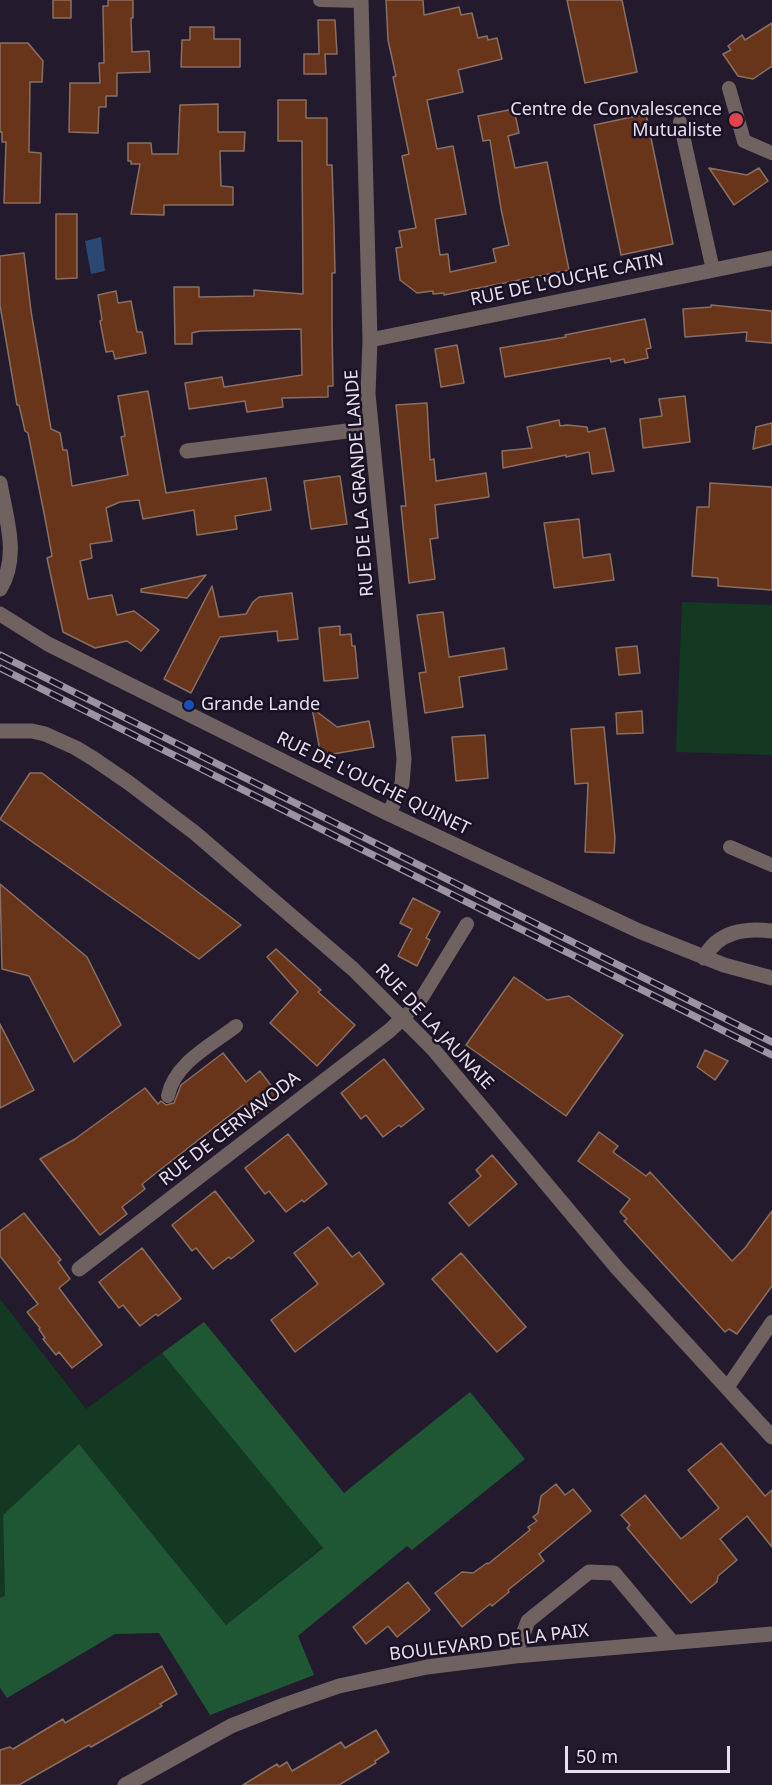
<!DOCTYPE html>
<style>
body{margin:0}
#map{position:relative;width:772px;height:1785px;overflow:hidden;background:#231a2e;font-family:"Noto Sans",sans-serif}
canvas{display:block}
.scale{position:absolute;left:565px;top:1746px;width:165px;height:27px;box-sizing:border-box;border:3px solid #e5e0ed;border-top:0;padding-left:8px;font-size:18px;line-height:21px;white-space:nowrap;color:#e5e0ed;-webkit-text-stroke:4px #1a1124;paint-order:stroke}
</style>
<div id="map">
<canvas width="772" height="1785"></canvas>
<div class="scale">50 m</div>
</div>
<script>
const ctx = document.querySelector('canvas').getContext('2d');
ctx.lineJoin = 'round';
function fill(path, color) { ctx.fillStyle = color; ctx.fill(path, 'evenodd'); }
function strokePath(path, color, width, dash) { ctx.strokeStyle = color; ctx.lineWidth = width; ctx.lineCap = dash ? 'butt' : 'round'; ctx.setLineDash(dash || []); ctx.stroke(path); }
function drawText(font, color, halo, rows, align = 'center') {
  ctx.font = font + ' "Noto Sans",sans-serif'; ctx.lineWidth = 5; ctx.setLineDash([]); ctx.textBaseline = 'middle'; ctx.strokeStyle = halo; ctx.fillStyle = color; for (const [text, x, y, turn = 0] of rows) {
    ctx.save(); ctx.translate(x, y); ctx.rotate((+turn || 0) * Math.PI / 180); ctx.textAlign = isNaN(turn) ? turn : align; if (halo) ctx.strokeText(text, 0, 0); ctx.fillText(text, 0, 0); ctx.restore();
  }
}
fill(new Path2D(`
 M 682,602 L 772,605 L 772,755 L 676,752 Z
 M 0,1299 L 86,1409 L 162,1353 L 323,1547 L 226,1625 L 79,1444 L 3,1515 L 5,1597 L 0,1598 Z`), '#133922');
fill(new Path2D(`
 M 204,1322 L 344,1493 L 470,1392 L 525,1459 L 412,1550 L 407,1546 L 298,1636 L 314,1675 L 210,1715 L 159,1633 L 115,1634 L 7,1698 L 0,1688 L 0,1598 L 5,1596 L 3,1515 L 79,1444 L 226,1625 L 323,1548 L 162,1353 Z`), '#1f5735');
fill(new Path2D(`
 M 101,237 L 105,271 L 91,274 L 85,241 Z`), '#2b4773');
const building = new Path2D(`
 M 53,0 L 71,0 L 71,18 L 53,18 Z
 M 108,0 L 133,0 L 133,18 L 131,18 L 132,52 L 149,51 L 150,72 L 117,73 L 117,96 L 106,96 L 106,107 L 99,107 L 98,133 L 69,132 L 70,83 L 100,83 L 99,63 L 104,63 L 103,6 L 108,6 Z
 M 386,0 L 423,0 L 424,15 L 459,7 L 461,15 L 472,13 L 478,38 L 487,36 L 488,40 L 497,38 L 502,59 L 458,70 L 463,92 L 427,100 L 437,149 L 453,146 L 466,214 L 435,219 L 440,255 L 448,254 L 450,272 L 496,262 L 493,249 L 509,245 L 501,209 L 490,140 L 483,141 L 478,116 L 514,109 L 519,133 L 508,136 L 515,168 L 547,162 L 569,270 L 444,295 L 444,293 L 433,294 L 433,291 L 417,293 L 400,280 L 396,248 L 402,247 L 399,231 L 416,228 L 402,156 L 409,154 L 393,77 L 396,76 L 388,40 Z
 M 567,0 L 622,0 L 637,72 L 585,83 Z
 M 318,20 L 335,20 L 337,54 L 325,54 L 326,74 L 304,74 L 304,54 L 319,54 Z
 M 772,23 L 772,66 L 753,79 L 738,76 L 723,54 L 731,50 L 728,46 L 742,35 L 745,40 Z
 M 190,27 L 214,27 L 214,39 L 240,39 L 240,67 L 181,67 L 182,40 L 190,40 Z
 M 0,43 L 28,43 L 43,61 L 42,82 L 30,82 L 29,152 L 41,153 L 40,203 L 4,203 L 6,142 L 2,142 L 2,132 L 0,132 Z
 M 278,100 L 306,100 L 306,118 L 327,118 L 327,165 L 332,165 L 334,227 L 335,273 L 332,273 L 332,325 L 333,386 L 328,386 L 328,397 L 282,398 L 283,407 L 247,412 L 245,401 L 189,409 L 185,383 L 222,377 L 224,387 L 302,375 L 301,329 L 200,331 L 192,333 L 192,344 L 175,344 L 174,287 L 199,287 L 199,297 L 254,296 L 254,290 L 303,294 L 302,141 L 278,141 Z
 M 218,104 L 218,132 L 245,132 L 244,151 L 220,151 L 221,186 L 233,187 L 233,205 L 164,205 L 164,215 L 131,214 L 140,164 L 131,164 L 131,161 L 128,161 L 128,143 L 151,143 L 152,154 L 178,154 L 180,105 Z
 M 646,114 L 673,244 L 621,255 L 594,125 Z
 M 709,168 L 747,175 L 759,168 L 768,181 L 734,205 Z
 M 56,214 L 77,214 L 77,278 L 56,279 Z
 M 24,253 L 31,311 L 51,429 L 60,433 L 63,450 L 67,450 L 72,486 L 128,475 L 121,437 L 125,436 L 118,396 L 148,391 L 166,493 L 266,478 L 271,510 L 235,516 L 237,529 L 197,535 L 194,510 L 143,519 L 139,500 L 120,502 L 106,508 L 112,541 L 90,544 L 92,558 L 80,561 L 88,599 L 112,595 L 117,615 L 134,611 L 159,630 L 141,651 L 127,641 L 95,648 L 63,632 L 47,558 L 52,556 L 45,518 L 28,433 L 25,431 L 19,405 L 17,405 L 0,305 L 0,256 Z
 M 116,291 L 118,303 L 131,301 L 137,332 L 142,332 L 146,353 L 115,359 L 113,351 L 106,352 L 100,321 L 102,320 L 98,295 Z
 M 711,305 L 772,311 L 772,343 L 746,341 L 747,332 L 685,337 L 683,309 L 711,307 Z
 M 645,319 L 651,348 L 646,349 L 648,358 L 625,363 L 624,359 L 611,362 L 610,358 L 505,377 L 500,348 L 566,337 L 565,335 Z
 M 457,345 L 464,383 L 441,387 L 435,349 Z
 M 685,396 L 690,442 L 643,448 L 640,419 L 662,416 L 659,399 Z
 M 427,403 L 430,460 L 434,459 L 436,481 L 486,473 L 489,497 L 435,505 L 438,538 L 430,539 L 435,579 L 409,583 L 401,506 L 406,506 L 396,405 Z
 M 559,420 L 560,426 L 567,425 L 587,427 L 588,432 L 605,428 L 614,471 L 592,474 L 589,452 L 566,457 L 566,455 L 503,468 L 502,451 L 532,448 L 527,427 Z
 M 772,423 L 772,444 L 753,449 L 756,427 Z
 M 340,476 L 347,524 L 311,529 L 304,481 Z
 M 710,483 L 772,487 L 772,590 L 718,586 L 718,578 L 692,576 L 697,507 L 709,507 Z
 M 579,519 L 583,558 L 610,554 L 614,580 L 554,588 L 544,523 Z
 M 206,575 L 187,598 L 141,592 L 141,589 Z
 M 212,586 L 219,617 L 246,614 L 253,602 L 259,597 L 292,593 L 298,639 L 278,641 L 277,631 L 220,637 L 191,693 L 164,679 Z
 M 443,612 L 449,657 L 504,648 L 507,669 L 459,677 L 463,707 L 425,713 L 419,673 L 426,672 L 417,615 Z
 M 340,626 L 340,635 L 351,634 L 352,646 L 355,646 L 358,678 L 324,681 L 319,628 Z
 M 637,646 L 640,673 L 619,675 L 616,648 Z
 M 312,708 L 337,727 L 369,721 L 374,747 L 321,756 Z
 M 642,711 L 643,733 L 617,734 L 616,713 Z
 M 604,727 L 615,838 L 614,853 L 585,852 L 588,783 L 575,784 L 571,729 Z
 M 485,735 L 488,778 L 456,781 L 452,737 Z
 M 30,773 L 42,773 L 241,925 L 199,959 L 0,819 Z
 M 0,884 L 87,957 L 121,1025 L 74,1062 L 29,976 L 2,969 Z
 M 413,898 L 440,912 L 426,938 L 430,940 L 417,966 L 398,956 L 412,929 L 400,923 Z
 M 276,949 L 321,990 L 318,992 L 355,1025 L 317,1066 L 270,1023 L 298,992 L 267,957 Z
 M 514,977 L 547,1000 L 569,996 L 623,1035 L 566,1116 L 466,1045 Z
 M 0,1024 L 34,1090 L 0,1108 Z
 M 705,1050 L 728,1061 L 715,1080 L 697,1067 Z
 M 223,1053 L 246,1082 L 260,1071 L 279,1096 L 252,1117 L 243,1105 L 142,1184 L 145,1189 L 122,1207 L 127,1214 L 100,1235 L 40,1159 L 75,1139 L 145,1088 L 158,1104 L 161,1101 L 166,1105 L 174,1103 L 181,1085 Z
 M 384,1059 L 424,1109 L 401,1127 L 399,1125 L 383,1137 L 366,1115 L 361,1119 L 341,1093 Z
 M 599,1132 L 618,1146 L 613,1152 L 646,1176 L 650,1172 L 732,1261 L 745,1248 L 772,1211 L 772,1286 L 737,1334 L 729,1329 L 725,1332 L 624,1221 L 627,1219 L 620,1212 L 630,1199 L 578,1161 Z
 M 288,1134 L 327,1184 L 304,1202 L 302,1200 L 286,1212 L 269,1191 L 265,1194 L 245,1168 Z
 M 492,1155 L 517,1184 L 469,1226 L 449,1203 L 481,1176 L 476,1170 Z
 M 215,1191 L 254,1241 L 231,1259 L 229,1257 L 213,1269 L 196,1248 L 192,1251 L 172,1225 Z
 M 24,1213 L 61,1260 L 58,1262 L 70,1279 L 59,1288 L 102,1345 L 72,1368 L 59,1352 L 56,1355 L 43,1339 L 45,1338 L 39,1329 L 40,1328 L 27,1312 L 38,1304 L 0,1256 L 0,1231 Z
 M 328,1227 L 352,1257 L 359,1252 L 384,1284 L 295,1352 L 271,1320 L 318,1284 L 294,1253 Z
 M 142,1248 L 181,1299 L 158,1316 L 156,1314 L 140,1326 L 123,1305 L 119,1308 L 99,1282 Z
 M 461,1253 L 526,1327 L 497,1352 L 432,1279 Z
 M 721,1443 L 765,1496 L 772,1490 L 772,1547 L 747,1516 L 720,1539 L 737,1560 L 718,1576 L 717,1582 L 691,1603 L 627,1528 L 630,1525 L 621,1515 L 645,1495 L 681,1539 L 719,1508 L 688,1470 Z
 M 556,1484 L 565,1495 L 573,1489 L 591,1511 L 539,1554 L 544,1561 L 508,1590 L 509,1592 L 492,1606 L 490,1604 L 462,1627 L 435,1593 L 462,1572 L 473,1573 L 487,1563 L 488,1564 L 530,1530 L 528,1527 L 537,1521 L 533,1517 L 538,1513 L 541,1496 Z
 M 408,1582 L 430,1610 L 397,1637 L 388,1626 L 366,1644 L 353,1627 Z
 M 162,1666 L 177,1694 L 160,1704 L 162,1706 L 91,1747 L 89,1745 L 19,1785 L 0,1785 L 0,1750 L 10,1747 L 13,1749 L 63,1719 L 65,1723 Z
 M 376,1730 L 389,1752 L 375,1761 L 376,1763 L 339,1785 L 243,1785 L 277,1764 L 279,1767 L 287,1762 L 292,1771 L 341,1742 L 345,1748 Z`);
fill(building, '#68351a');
strokePath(building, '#896f62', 1.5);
strokePath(new Path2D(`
 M 320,0 L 361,1
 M 729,88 L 744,141 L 772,153
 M 680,122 L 713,270
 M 730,847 L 772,865
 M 403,1018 L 418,1004 L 467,924
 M 168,1096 C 174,1063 212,1045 236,1026
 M 727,1388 L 772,1322`), '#6f6260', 14);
strokePath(new Path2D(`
 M 361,0 L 370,340 L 368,394 L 404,759 L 402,784 L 389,814
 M 370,340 L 772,258
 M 187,451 L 371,428
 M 0,483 C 6,519 20,556 0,589
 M 0,614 L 48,644 L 389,814 L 639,931 L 724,965 L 772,978
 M 704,958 C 718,931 745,928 772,931
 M 79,1269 L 389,1031 L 403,1018
 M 515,1656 L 528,1621 L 589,1572 L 614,1573 L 672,1642
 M 125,1785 L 231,1726 L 284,1705 L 339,1686 L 427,1667 L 515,1656 L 772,1634`), '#6f6260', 15);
strokePath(new Path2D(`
 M 0,731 L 32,731 L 45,734 L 76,748 L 94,759 L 129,783 L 195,833 L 353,969 L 433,1049 L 617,1268 L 772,1437`), '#6f6260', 15);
const rail = new Path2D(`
 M 0,655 L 772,1042
 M 0,668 L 772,1055`);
strokePath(rail, '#9a94a3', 7);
strokePath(rail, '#1a1124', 4.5, [14]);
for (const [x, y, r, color] of [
 [736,120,8,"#e0444e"],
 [189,705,6,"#1a4fb4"]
]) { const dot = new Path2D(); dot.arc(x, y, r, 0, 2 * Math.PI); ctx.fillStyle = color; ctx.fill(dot); strokePath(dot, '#1a1124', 2); }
drawText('18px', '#e5e0ed', '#1a1124', [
 ["Centre de Convalescence",722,110],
 ["Mutualiste",722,131],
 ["Grande Lande",201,705,"left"]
], 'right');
drawText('18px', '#e5e0ed', '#1a1124', [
 ["RUE DE L'OUCHE CATIN",567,280,-12],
 ["RUE DE LA GRANDE LANDE",360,483,-94],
 ["RUE DE L'OUCHE QUINET",373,784,26],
 ["RUE DE LA JAUNAIE",434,1027,47],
 ["RUE DE CERNAVODA",230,1129,-38],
 ["BOULEVARD DE LA PAIX",489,1643,-7]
]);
</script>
